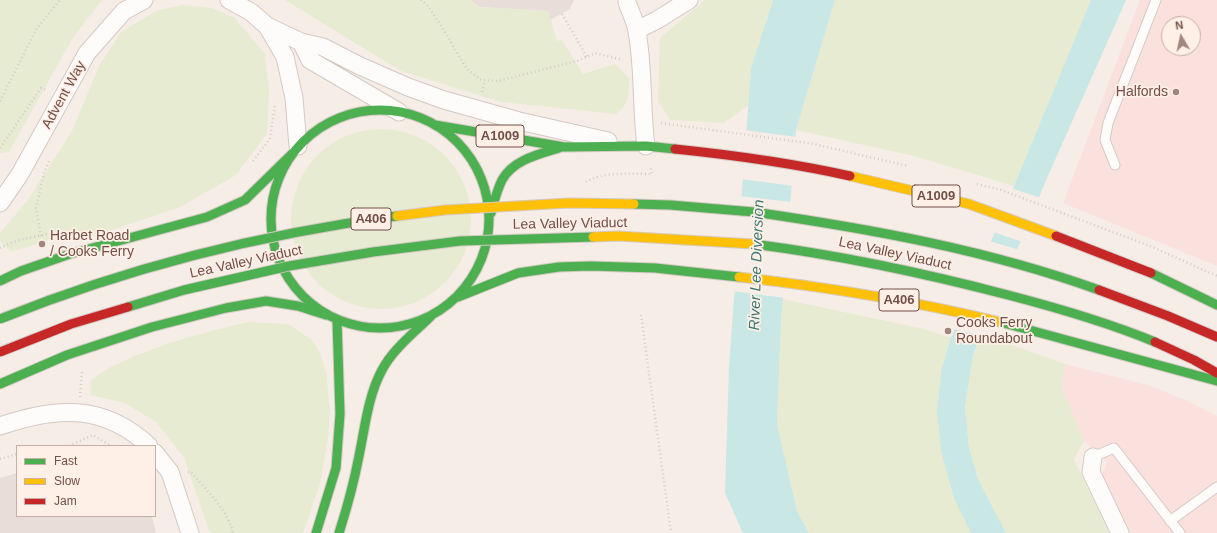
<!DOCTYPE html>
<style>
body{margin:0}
#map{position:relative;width:1217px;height:533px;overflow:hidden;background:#f6ede7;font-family:Arial,sans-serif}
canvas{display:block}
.legend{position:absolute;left:16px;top:445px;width:140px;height:72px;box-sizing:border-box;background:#fff0e7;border:1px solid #c7afa7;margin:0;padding:5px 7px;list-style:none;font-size:12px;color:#734e48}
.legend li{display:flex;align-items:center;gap:8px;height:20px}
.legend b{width:20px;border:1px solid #c7afa7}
.north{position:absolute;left:1161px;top:16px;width:40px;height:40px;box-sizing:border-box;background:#fff0e7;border:1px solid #c7afa7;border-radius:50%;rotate:351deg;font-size:11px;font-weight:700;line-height:16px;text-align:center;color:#734e48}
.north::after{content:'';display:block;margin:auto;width:14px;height:18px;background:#a18680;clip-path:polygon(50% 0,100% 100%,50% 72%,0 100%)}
</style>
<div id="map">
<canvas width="1217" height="533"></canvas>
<ul class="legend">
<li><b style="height:5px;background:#4caf50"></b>Fast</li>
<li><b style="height:5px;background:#ffc107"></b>Slow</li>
<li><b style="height:5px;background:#c62828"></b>Jam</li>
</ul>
<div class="north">N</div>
</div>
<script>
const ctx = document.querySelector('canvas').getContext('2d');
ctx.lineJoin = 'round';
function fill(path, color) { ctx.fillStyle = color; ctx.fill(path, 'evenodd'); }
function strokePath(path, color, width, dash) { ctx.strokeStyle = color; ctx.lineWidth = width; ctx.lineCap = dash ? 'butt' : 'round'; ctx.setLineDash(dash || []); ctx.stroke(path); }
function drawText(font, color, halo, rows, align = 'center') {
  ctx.font = font + ' Arial,sans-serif'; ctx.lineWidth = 3.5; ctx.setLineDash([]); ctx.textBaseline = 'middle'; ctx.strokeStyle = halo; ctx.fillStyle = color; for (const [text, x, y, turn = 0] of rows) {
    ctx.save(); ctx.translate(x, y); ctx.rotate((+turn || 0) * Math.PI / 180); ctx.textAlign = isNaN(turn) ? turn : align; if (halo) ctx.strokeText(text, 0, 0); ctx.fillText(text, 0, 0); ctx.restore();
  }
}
fill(new Path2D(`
 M 1140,0 L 1217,0 L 1217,266 L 1063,203 ZM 1169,24 L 1193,24 L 1193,48 L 1169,48 Z
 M 1065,364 L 1148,385 L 1187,401 L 1217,416 L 1217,533 L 1129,533 L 1101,476 L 1107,463 L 1084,441 L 1061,384 Z`), '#fae1dd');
fill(new Path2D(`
 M 470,0 L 574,0 L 570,9 L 550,20 L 547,11 L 480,7 Z
 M 17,473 L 17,516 L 152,516 L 156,533 L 0,533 L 0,478 Z`), '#e8ddd8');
fill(new Path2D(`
 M 0,0 L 102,0 L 72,39 L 9,152 L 0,153 Z
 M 285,0 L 470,0 L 480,7 L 548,11 L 557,41 L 562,40 L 583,74 L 615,64 L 629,78 C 628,95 631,102 616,114 L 501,102 L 401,71 Z
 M 705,0 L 773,0 L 751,68 L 748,106 L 723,123 L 670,120 L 658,101 L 660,38 Z
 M 835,0 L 1091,0 L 1014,186 L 914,156 L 796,130 Z
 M 182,5 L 212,8 L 235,18 L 265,54 L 269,91 L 267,134 L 236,175 L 180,207 L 100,234 L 59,237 L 11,252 L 0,241 L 0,233 L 27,201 L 72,131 L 99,66 L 121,32 L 156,11 Z
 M291 219a90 90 0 1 1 180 0a90 90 0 1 1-180 0Z
 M 782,299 L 924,329 L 951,338 L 941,371 L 937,411 L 954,498 L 971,533 L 809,533 L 797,511 L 777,424 Z
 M 249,322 L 288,324 L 312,340 L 320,353 L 326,372 L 330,409 L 328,439 L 320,484 L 303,533 L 212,533 L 209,531 L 184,458 L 156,422 L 125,403 L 90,395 L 91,380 C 99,374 108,368 117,364 C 159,344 204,332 249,322 Z
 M 987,336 L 1065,364 L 1061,385 L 1084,441 L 1074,459 L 1109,533 L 1006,533 L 979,481 L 969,448 L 965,407 L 973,355 L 980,340 Z`), '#e7ebd2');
fill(new Path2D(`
 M 773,0 L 835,0 L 796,130 L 781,321 L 777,424 L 797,511 L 809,533 L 743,533 L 725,493 L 729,367 L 751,68 Z
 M 1091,0 L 1126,0 L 1047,178 L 973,355 L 965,407 L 969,448 L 979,481 L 1006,533 L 971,533 L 954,498 L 941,451 L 937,411 L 941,371 L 951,338 Z`), '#c9e7e4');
fill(new Path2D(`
 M 744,130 L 797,137 L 793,186 L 741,179 Z
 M 1011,188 L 1041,198 L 1023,242 L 993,232 Z
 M 739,196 L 792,202 L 785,298 L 732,291 Z
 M 989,241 L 1020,250 L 984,336 L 953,329 Z`), '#f6ede7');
const lane = new Path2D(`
 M 1115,165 L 1105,140 L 1108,123 L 1156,0
 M 1093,457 L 1114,448 L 1180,533
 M 1170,521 L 1217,487`);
const street = new Path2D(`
 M 229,0 L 251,12 L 267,26 L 301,42 L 323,47 L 360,66 L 408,87 L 444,100 L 519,121 L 608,141
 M 627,2 C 630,12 636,22 637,32 C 644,69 641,108 646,146
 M 267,26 L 285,57 L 294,98 L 298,146
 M 637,30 L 657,20 L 689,0
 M 301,42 L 310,60 L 399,112
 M 0,203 L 20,174 L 87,53 L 124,11 L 144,0
 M 0,426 C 55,407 103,403 149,446
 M 155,453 L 170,472 L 190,533
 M 1093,457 L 1091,472 L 1120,533`);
const fast = new Path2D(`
 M271 219a109 109 0 1 1 218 0a109 109 0 1 1-218 0Z
 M 435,125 L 564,147 L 646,146 L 675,149
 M 754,212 C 871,229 988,250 1099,290
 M 491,213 C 494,202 497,190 502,180 C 513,160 539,154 559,148
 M 753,244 C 839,255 924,273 1008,295 C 1058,308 1107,322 1155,342
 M 1151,273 L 1217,305
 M 0,281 L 21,271 L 70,254 L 207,217 L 245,200 L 293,153
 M 458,297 L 518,273 L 559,267 L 591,266 L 655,268 L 739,277
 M 1000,322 L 1217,381
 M 0,384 L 67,355 L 152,327 L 226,308 L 266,301 L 298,306 L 326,315
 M 316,533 L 336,468 L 340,414 L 337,320
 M 339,533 C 347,508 354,482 359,456 C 365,427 368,396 382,370 C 393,349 414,333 431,316`);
const slow = new Path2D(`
 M 850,176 L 969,204 L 1056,236
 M 739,277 C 827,287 914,301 1000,322`);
const jam = new Path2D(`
 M 675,149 C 733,155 792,163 850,176
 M 1056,236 L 1151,273
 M 1099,290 L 1168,316 L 1217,337
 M 1155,342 L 1194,360 L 1217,373`);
strokePath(lane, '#d4c9c5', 11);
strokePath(street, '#d4c9c5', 19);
strokePath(fast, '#d6cac5', 11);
strokePath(slow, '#d6cac5', 11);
strokePath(jam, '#d6cac5', 11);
strokePath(new Path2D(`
 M 421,0 L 427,5 L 438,21 L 467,69 L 481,80 L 498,81 L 577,61 L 595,53 L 623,60
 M 562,14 L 587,57
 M 482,92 L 485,81
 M 0,101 L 37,28 L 60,0
 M 661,123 L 814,144 L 908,166
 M 0,148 L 41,88 L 46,90
 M 253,161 L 270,139 L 275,104
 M 586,182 C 603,171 632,174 652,174 L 650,166
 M 977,184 L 1001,190 L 1150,246 L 1217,276
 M 41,236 L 36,208 L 44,173 L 49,161
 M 0,248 C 19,238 44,234 65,233
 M 641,315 L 671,533
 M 80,397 L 82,372
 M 69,446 L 93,435 L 111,446
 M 0,459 L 17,454
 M 188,472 L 191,472 C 206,490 228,510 233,533`), '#d7cbc9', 2.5, [1, 3]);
strokePath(lane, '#fefcfb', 9);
strokePath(street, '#fefcfb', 17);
strokePath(fast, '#4caf50', 9);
strokePath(slow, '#ffc107', 9);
strokePath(jam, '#c62828', 9);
const fastBridge = new Path2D(`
 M 634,204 L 670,205 L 754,212
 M 128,307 L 184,290 L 289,266 L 373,252 L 460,241 L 593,237
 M 0,319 C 127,268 261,234 397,216`);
const slowBridge = new Path2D(`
 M 397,216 L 445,210 L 569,203 L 634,204
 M 593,237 L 618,236 L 753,244`);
const jamBridge = new Path2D(`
 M 0,352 L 71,324 L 128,307`);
strokePath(fastBridge, '#d5c8c4', 11, []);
strokePath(slowBridge, '#d5c8c4', 11, []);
strokePath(jamBridge, '#d5c8c4', 11, []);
strokePath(fastBridge, '#4caf50', 9);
strokePath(slowBridge, '#ffc107', 9);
strokePath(jamBridge, '#c62828', 9);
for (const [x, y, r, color] of [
 [1176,92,4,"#a18680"],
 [42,244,4,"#a18680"],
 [948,331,4,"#a18680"]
]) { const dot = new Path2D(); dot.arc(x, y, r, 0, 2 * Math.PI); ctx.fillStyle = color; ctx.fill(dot); strokePath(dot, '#fff0e7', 1.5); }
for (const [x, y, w] of [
 [500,136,48],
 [936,196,48],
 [371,219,40],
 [899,300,40]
]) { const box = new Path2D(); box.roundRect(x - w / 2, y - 11, w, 22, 3); ctx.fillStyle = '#fff0e7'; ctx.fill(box); strokePath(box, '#734e48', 1); }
drawText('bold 13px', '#734e48', null, [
 ["A1009",500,136],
 ["A1009",936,196],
 ["A406",371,219],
 ["A406",899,300]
]);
drawText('14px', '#734e48', '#fff0e7', [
 ["Halfords",1168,92,"right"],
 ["Harbet Road",50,236],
 ["/ Cooks Ferry",50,252],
 ["Cooks Ferry",956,323],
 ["Roundabout",956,339]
], 'left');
drawText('14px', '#734e48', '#fff0e7', [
 ["Advent Way",64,95,-61],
 ["Lea Valley Viaduct",570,224,-1],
 ["Lea Valley Viaduct",895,254,12],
 ["Lea Valley Viaduct",246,262,-12]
]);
drawText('italic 15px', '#3c7976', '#fff0e7', [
 ["River Lee Diversion",757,265,-88]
]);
</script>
